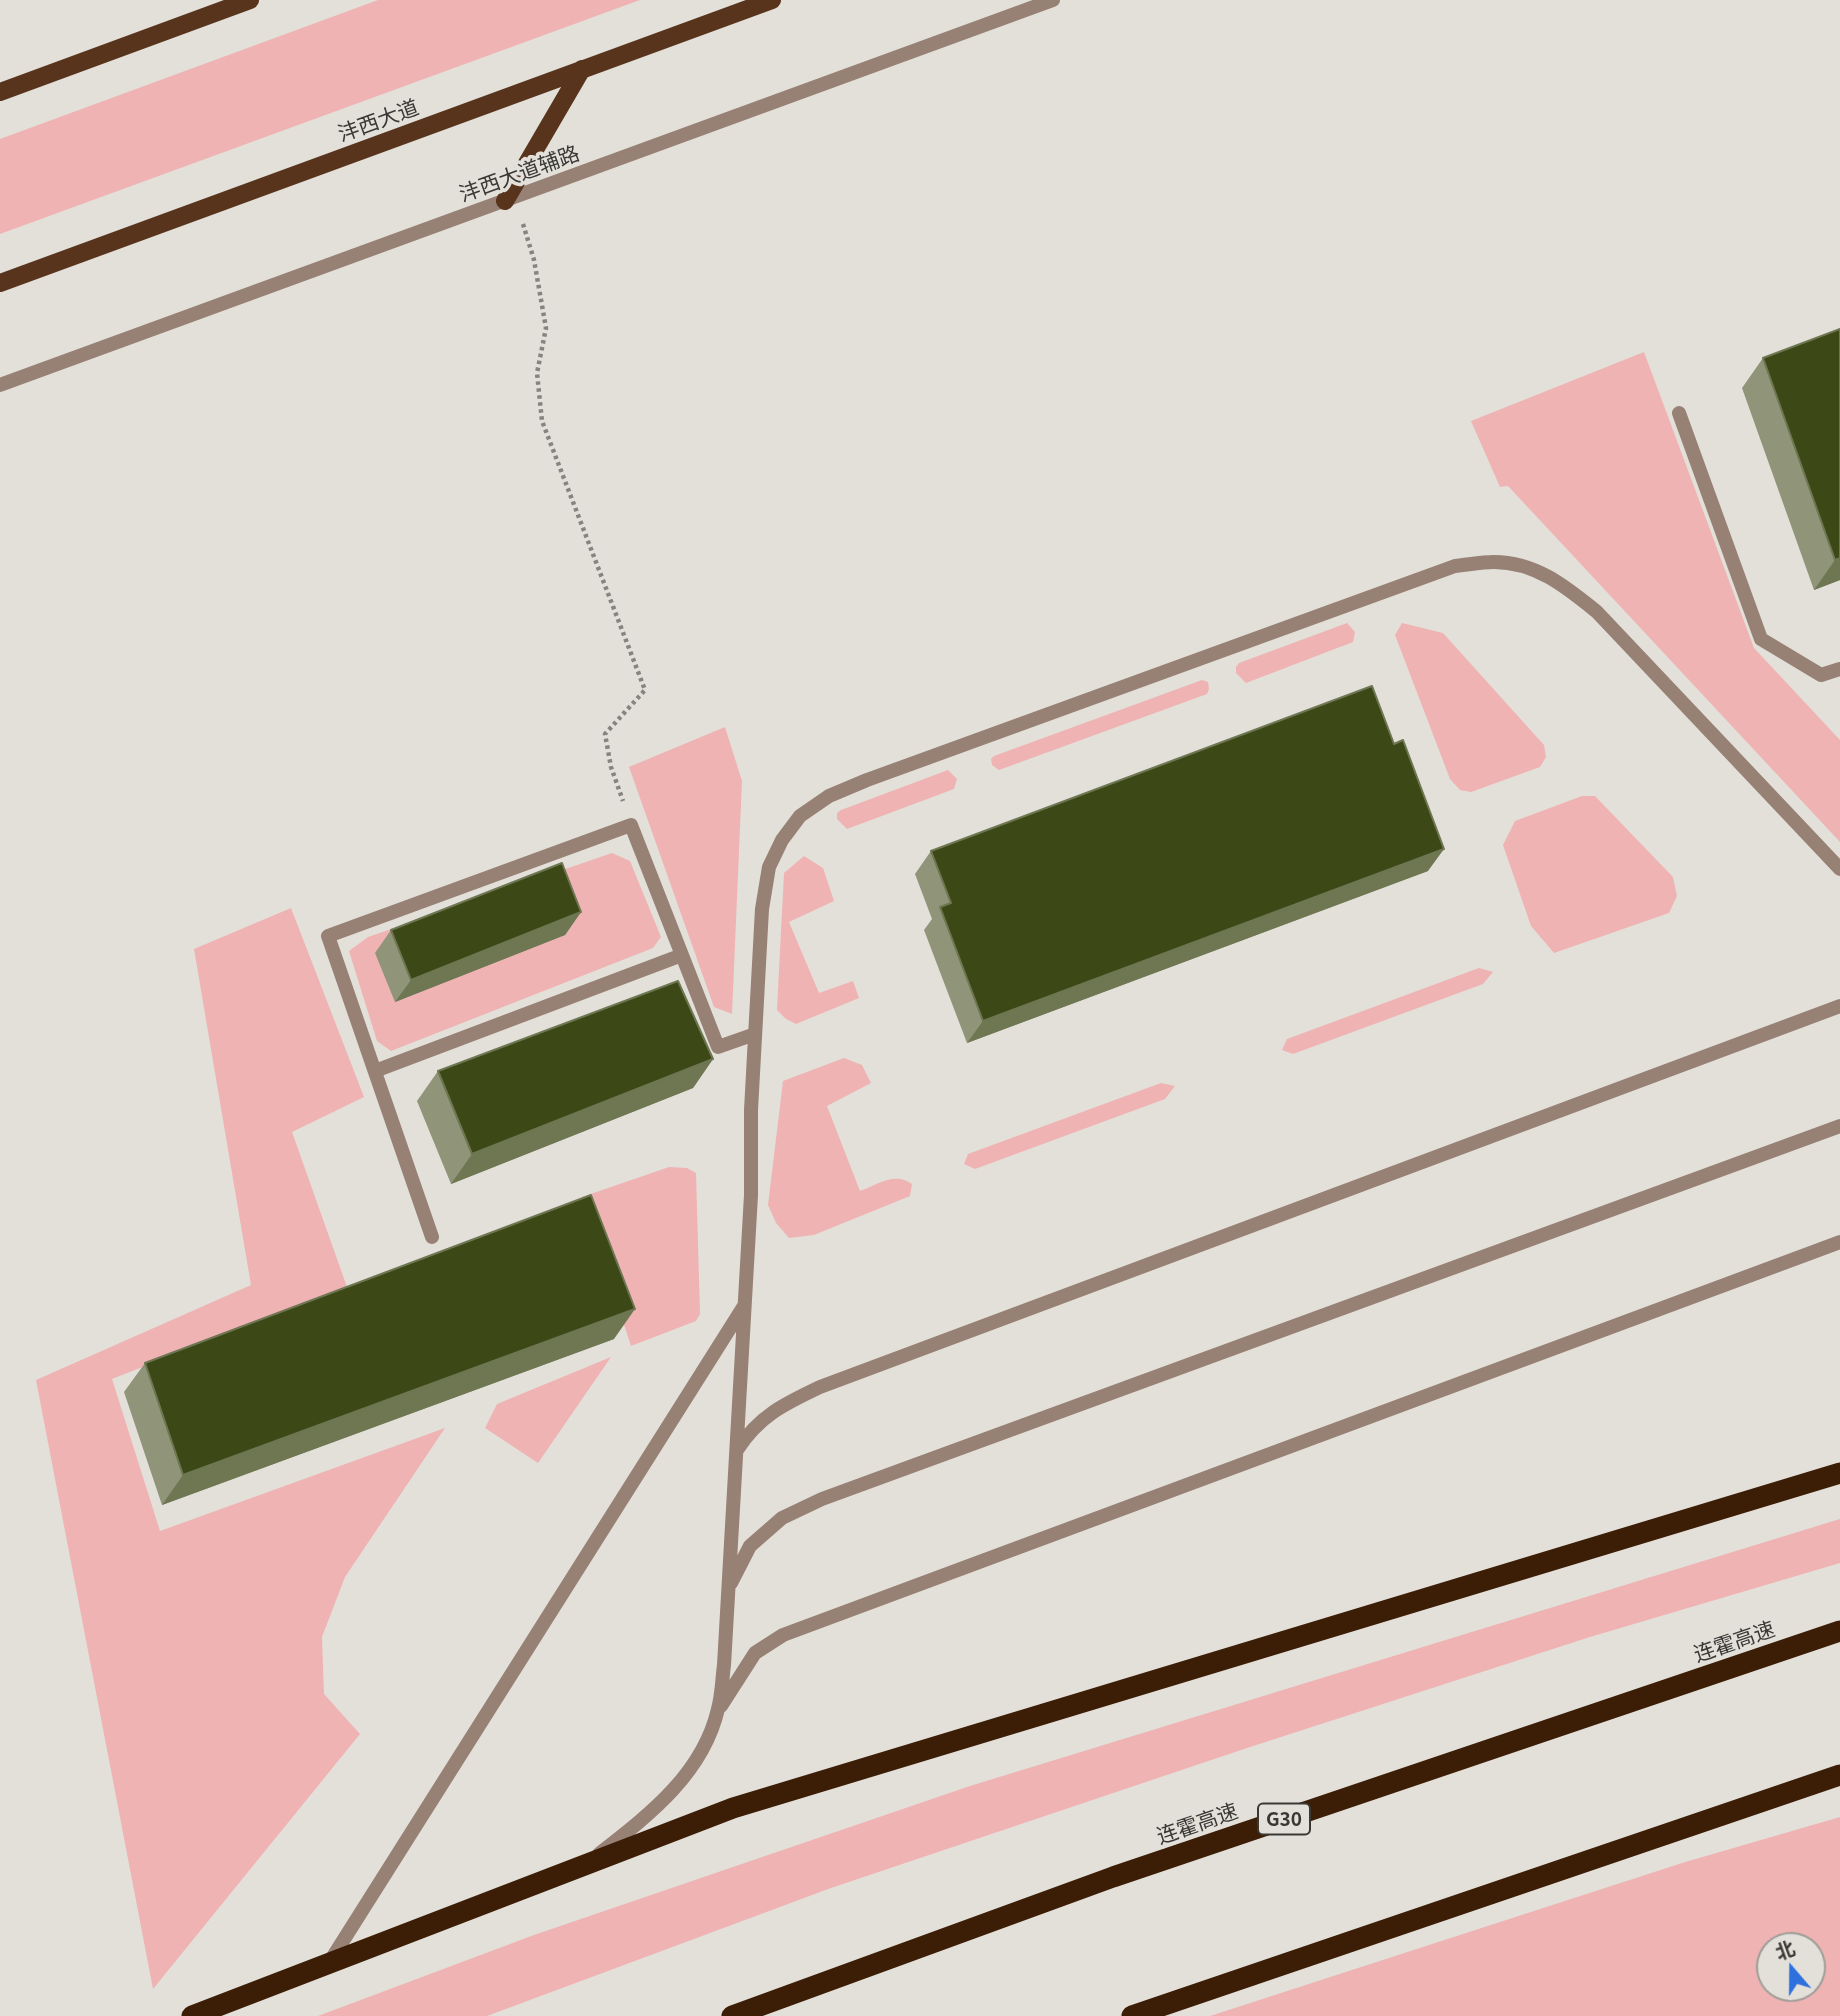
<!DOCTYPE html>
<meta charset="utf-8">
<style>
body{margin:0}
#map{position:relative;width:1840px;height:2016px;overflow:hidden;background:#e3e0da;font-family:Georgia,"Noto Sans SC",serif}
canvas{display:block}
.north{position:absolute;left:1756px;top:1932px;width:70px;height:70px;box-sizing:border-box;background:#e3e0da;border:2px solid #9f9d98;border-radius:50%;rotate:340deg;font-size:19px;font-weight:700;line-height:28px;text-align:center;color:#393835}
.north::after{content:'';display:block;margin:auto;width:24px;height:32px;background:#2e70dd;clip-path:polygon(50% 0,100% 100%,50% 72%,0 100%)}
</style>
<div id="map">
<canvas width="1840" height="2016"></canvas>
<div class="north">北</div>
</div>
<script>
const ctx = document.querySelector('canvas').getContext('2d');
ctx.lineJoin = 'round';
function fill(path, color) { ctx.fillStyle = color; ctx.fill(path, 'evenodd'); }
function strokePath(path, color, width, dash) { ctx.strokeStyle = color; ctx.lineWidth = width; ctx.lineCap = dash ? 'butt' : 'round'; ctx.setLineDash(dash || []); ctx.stroke(path); }
function drawText(font, color, halo, rows, align = 'center') {
  ctx.font = font + ' Georgia,"Noto Sans SC",serif'; ctx.lineWidth = 7; ctx.setLineDash([]); ctx.textBaseline = 'middle'; ctx.strokeStyle = halo; ctx.fillStyle = color; for (const [text, x, y, turn = 0] of rows) {
    ctx.save(); ctx.translate(x, y); ctx.rotate((+turn || 0) * Math.PI / 180); ctx.textAlign = isNaN(turn) ? turn : align; if (halo) ctx.strokeText(text, 0, 0); ctx.fillText(text, 0, 0); ctx.restore();
  }
}
fill(new Path2D(`
 M 378,0 L 640,0 L 0,234 L 0,139 Z
 M 1644,352 L 1754,648 L 1840,740 L 1840,842 L 1508,486 L 1500,487 L 1471,421 Z
 M 1347,623 L 1355,632 L 1353,642 L 1246,683 L 1236,673 L 1236,667 L 1239,663 Z
 M 1402,623 L 1443,633 L 1544,745 L 1546,757 L 1540,767 L 1471,792 L 1460,790 L 1450,779 L 1395,635 Z
 M 1202,680 L 1208,682 L 1209,689 L 1207,694 L 999,770 L 992,765 L 991,759 L 994,756 Z
 M 725,727 L 742,781 L 732,1014 L 714,1007 L 629,767 Z
 M 948,770 L 957,779 L 954,789 L 847,829 L 837,819 L 837,813 L 841,810 Z
 M 1582,796 L 1595,796 L 1673,877 L 1677,896 L 1669,913 L 1554,953 L 1531,926 L 1503,845 L 1515,821 Z
 M 612,853 L 630,861 L 661,937 L 653,948 L 391,1051 L 377,1041 L 349,951 L 368,937 Z
 M 804,856 L 823,868 L 834,901 L 789,922 L 819,993 L 853,981 L 859,998 L 796,1024 L 786,1019 L 777,1010 L 784,873 Z
 M 291,908 L 364,1097 L 292,1132 L 347,1287 L 112,1379 L 160,1531 L 445,1428 L 345,1577 L 322,1637 L 324,1694 L 360,1734 L 153,1989 L 36,1380 L 251,1285 L 194,949 Z
 M 1479,968 L 1493,972 L 1483,984 L 1293,1054 L 1282,1050 L 1287,1039 Z
 M 844,1058 L 862,1065 L 871,1083 L 827,1106 L 860,1191 C 877,1185 895,1171 912,1184 L 910,1196 L 814,1235 L 789,1238 L 776,1223 L 768,1205 L 783,1081 Z
 M 1161,1083 L 1175,1086 L 1165,1099 L 975,1169 L 964,1164 L 968,1154 Z
 M 669,1167 L 687,1168 L 696,1173 L 700,1314 L 696,1321 L 631,1346 L 582,1197 Z
 M 611,1357 L 538,1463 L 485,1428 L 497,1404 Z
 M 1840,1519 L 1840,1563 L 1590,1637 L 1247,1748 L 831,1888 L 487,2016 L 318,2016 L 534,1935 L 970,1786 Z
 M 1840,1817 L 1840,2016 L 1210,2016 L 1682,1863 ZM 1812,1946 L 1812,1988 L 1770,1988 L 1770,1946 Z`), '#efb3b3');
strokePath(new Path2D(`
 M 523,224 L 534,260 L 546,328 L 537,373 L 542,421 L 645,690 L 605,734 L 611,767 L 623,801`), '#868480', 4.5, [3.5, 3.5]);
strokePath(new Path2D(`
 M 1679,413 L 1761,639 L 1821,675 L 1840,669
 M 375,1071 L 682,955
 M 432,1237 L 328,936 L 631,825 L 718,1047 L 755,1034
 M 737,1450 C 759,1416 784,1404 820,1387 L 1840,1006
 M 731,1583 L 750,1546 L 782,1518 L 822,1499 L 1840,1126
 M 721,1706 L 755,1653 L 783,1635 L 1840,1242
 M 599,1854 C 649,1815 703,1774 718,1709 C 722,1695 722,1680 724,1665 L 751,1195 L 751,1110 L 762,909 L 769,867 L 782,840 L 800,816 L 829,796 L 867,780 L 1455,566 C 1467,565 1481,562 1494,562 C 1536,562 1566,587 1597,612 L 1840,869
 M 329,1963 L 744,1306`), '#978174', 14);
strokePath(new Path2D(`
 M 0,385 L 1053,0`), '#978174', 14);
strokePath(new Path2D(`
 M 0,92 L 250,0
 M 505,201 L 582,69
 M 0,283 L 772,0`), '#58341d', 18);
strokePath(new Path2D(`
 M 192,2016 L 733,1808 L 1840,1473
 M 732,2016 L 1113,1877 L 1840,1631
 M 1132,2016 L 1840,1775`), '#3c1d06', 21);
fill(new Path2D(`
 M 1840,329 L 1840,580 L 1814,590 L 1742,388 L 1763,358 Z
 M 931,851 L 1428,871 L 967,1043 L 924,930 L 932,919 L 915,874 Z
 M 581,912 L 565,935 L 395,1002 L 375,953 L 391,930 Z
 M 713,1059 L 693,1088 L 451,1184 L 417,1101 L 438,1071 Z
 M 614,1339 L 162,1505 L 124,1392 L 145,1363 Z`), '#909478');
fill(new Path2D(`
 M 1840,558 L 1840,580 L 1814,590 L 1835,560 Z
 M 1444,849 L 1428,871 L 967,1043 L 983,1021 Z
 M 581,912 L 565,935 L 395,1002 L 411,980 Z
 M 713,1059 L 693,1088 L 451,1184 L 472,1154 Z
 M 635,1309 L 614,1339 L 162,1505 L 183,1475 Z`), '#6e7652');
const building = new Path2D(`
 M 1840,329 L 1840,558 L 1835,560 L 1763,358 Z
 M 1372,686 L 1394,744 L 1403,740 L 1444,849 L 983,1021 L 940,907 L 951,903 L 931,851 Z
 M 562,863 L 581,912 L 411,980 L 391,930 Z
 M 678,981 L 713,1059 L 472,1154 L 438,1071 Z
 M 591,1195 L 635,1309 L 183,1475 L 145,1363 Z`);
fill(building, '#3c4917');
strokePath(building, '#6e7652', 2);
for (const [x, y, w] of [
 [1284,1819,52]
]) { const box = new Path2D(); box.roundRect(x - w / 2, y - 15.5, w, 31, 5); ctx.fillStyle = '#e3e0da'; ctx.fill(box); strokePath(box, '#393835', 2); }
drawText('bold 19px', '#393835', null, [
 ["G30",1284,1819]
]);
drawText('21px', '#393835', '#e3e0da', [
 ["沣西大道",378,120,-20],
 ["沣西大道辅路",519,173,-20],
 ["连霍高速",1734,1641,-19],
 ["连霍高速",1197,1823,-19]
]);
</script>
